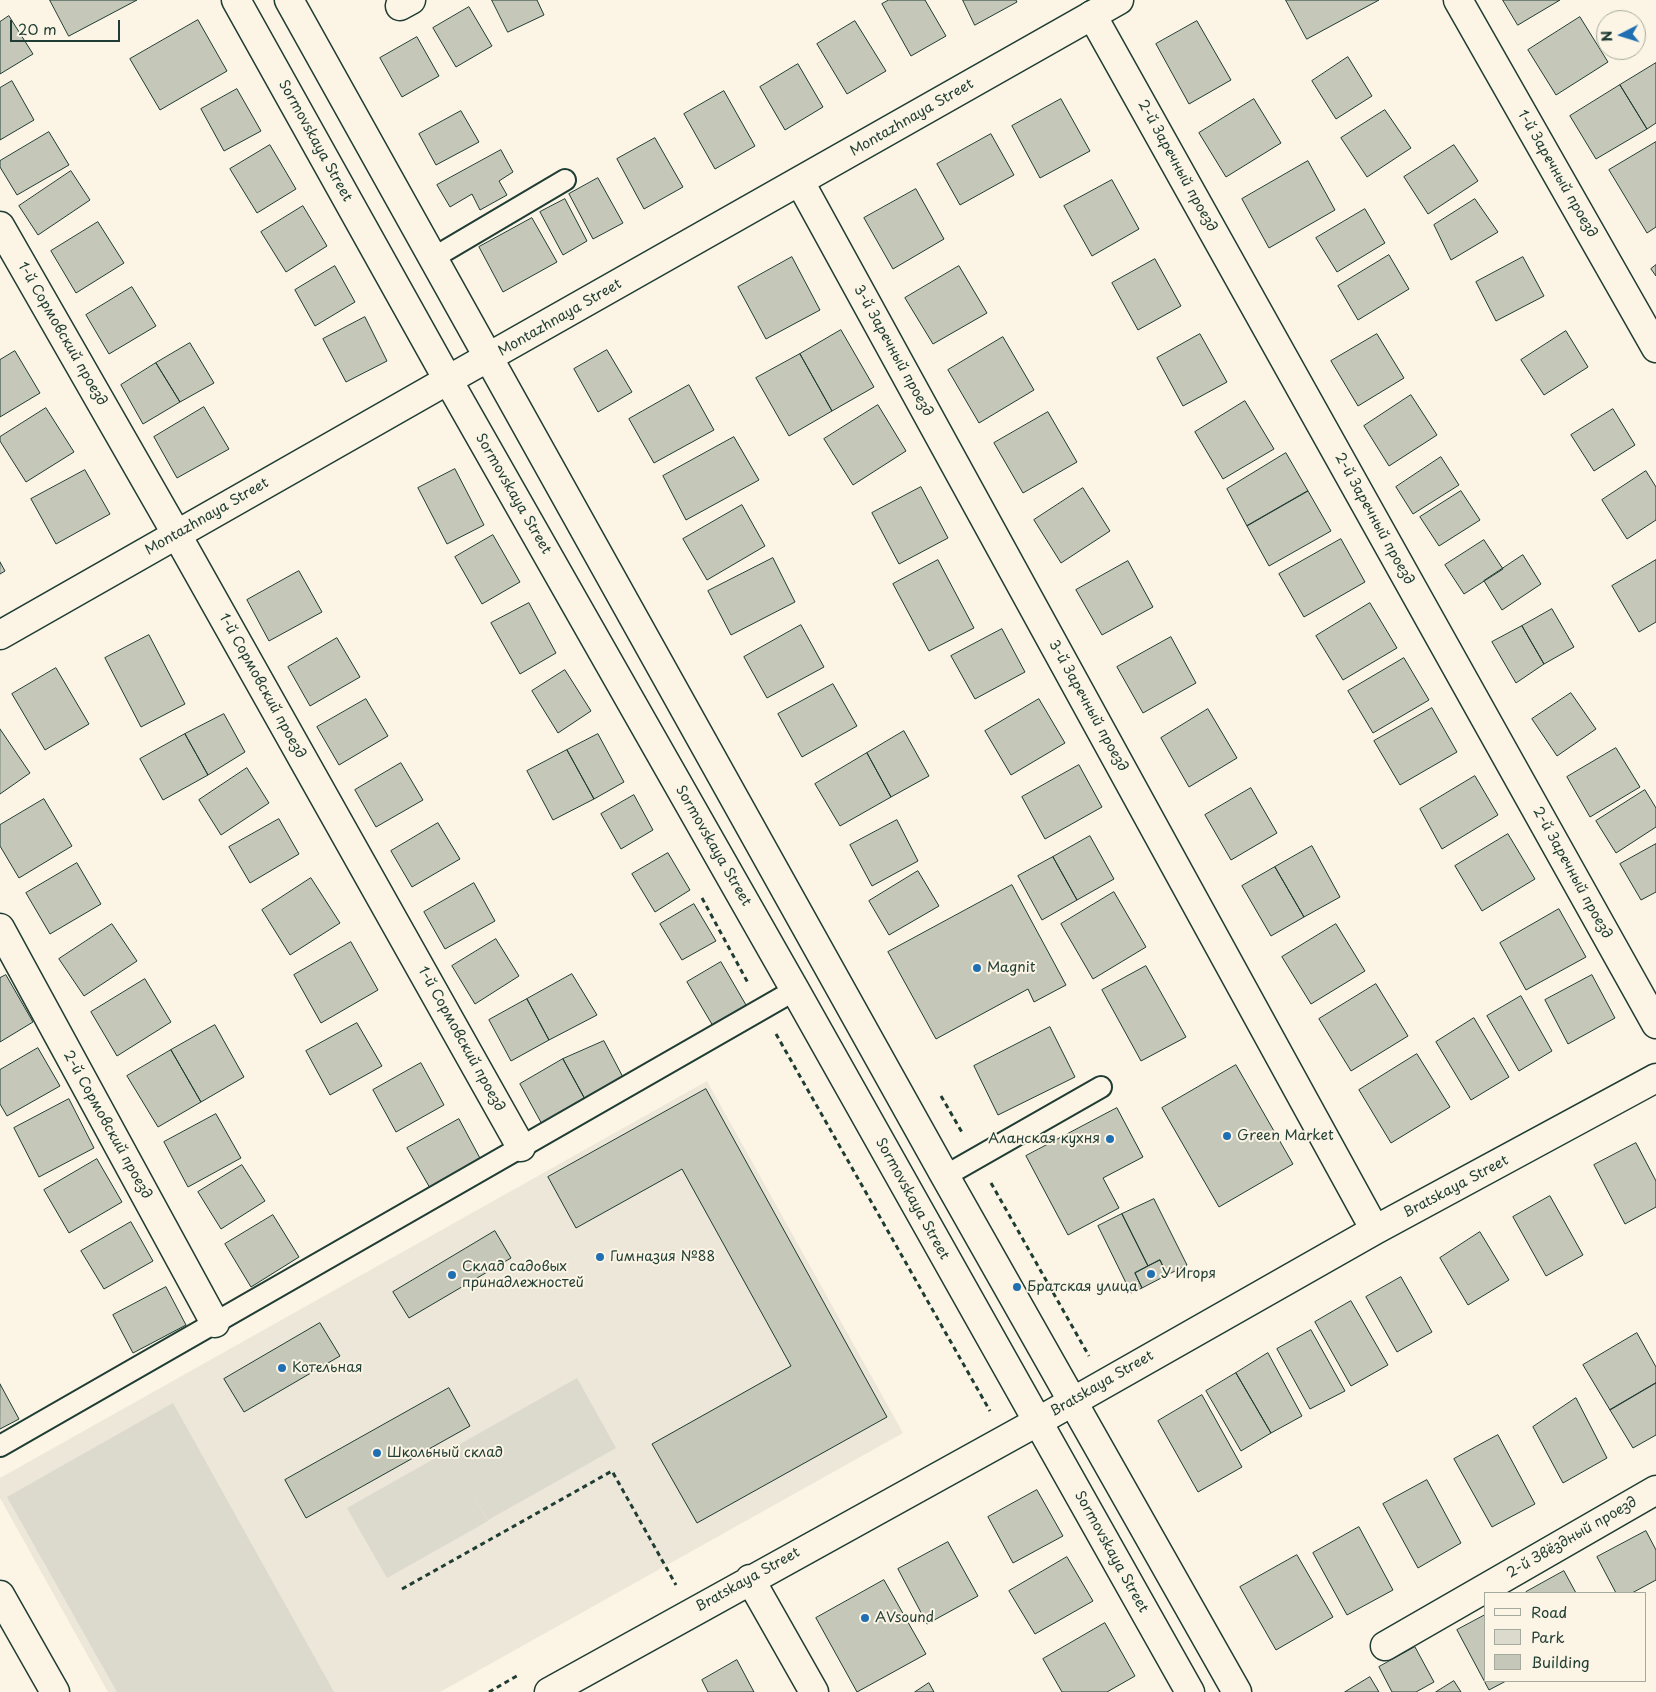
<!DOCTYPE html>
<meta charset="utf-8">
<style>
body{margin:0}
#map{position:relative;width:1656px;height:1692px;overflow:hidden;background:#fcf5e5;font-family:"Playpen Sans",sans-serif}
canvas{display:block}
.legend{position:absolute;left:1484px;top:1592px;width:162px;height:90px;box-sizing:border-box;background:#fcf5e5;border:1px solid #a4ab9e;margin:0;padding:6px 9px;list-style:none;font-size:15px;color:#1f3d34}
.legend li{display:flex;align-items:center;gap:10px;height:25px}
.legend b{width:25px;border:1px solid #a4ab9e}
.north{position:absolute;left:1596px;top:10px;width:50px;height:50px;box-sizing:border-box;background:#fcf5e5;border:1px solid #a4ab9e;border-radius:50%;rotate:265deg;font-size:14px;font-weight:700;line-height:20px;text-align:center;color:#1f3d34}
.north::after{content:'';display:block;margin:auto;width:18px;height:22px;background:#1f6fb2;clip-path:polygon(50% 0,100% 100%,50% 72%,0 100%)}
.scale{position:absolute;left:10px;top:20px;width:110px;height:22px;box-sizing:border-box;border:2px solid #1f3d34;border-top:0;padding-left:6px;font-size:15px;line-height:18px;white-space:nowrap;color:#1f3d34;-webkit-text-stroke:4px #fcf5e5;paint-order:stroke}
</style>
<div id="map">
<canvas width="1656" height="1692"></canvas>
<ul class="legend">
<li><b style="height:6px;background:#fcf5e5"></b>Road</li>
<li><b style="height:14px;background:#dcdacc"></b>Park</li>
<li><b style="height:14px;background:#c5c7b9"></b>Building</li>
</ul>
<div class="north">N</div>
<div class="scale">20 m</div>
</div>
<script>
const ctx = document.querySelector('canvas').getContext('2d');
ctx.lineJoin = 'round';
function fill(path, color) { ctx.fillStyle = color; ctx.fill(path, 'evenodd'); }
function strokePath(path, color, width, dash) { ctx.strokeStyle = color; ctx.lineWidth = width; ctx.lineCap = dash ? 'butt' : 'round'; ctx.setLineDash(dash || []); ctx.stroke(path); }
function drawText(font, color, halo, rows, align = 'center') {
  ctx.font = font + ' "Playpen Sans",sans-serif'; ctx.lineWidth = 4; ctx.setLineDash([]); ctx.textBaseline = 'middle'; ctx.strokeStyle = halo; ctx.fillStyle = color; for (const [text, x, y, turn = 0] of rows) {
    ctx.save(); ctx.translate(x, y); ctx.rotate((+turn || 0) * Math.PI / 180); ctx.textAlign = isNaN(turn) ? turn : align; if (halo) ctx.strokeText(text, 0, 0); ctx.fillText(text, 0, 0); ctx.restore();
  }
}
fill(new Path2D(`
 M 707,1081 L 903,1433 L 440,1692 L 108,1692 L 0,1498 L 0,1478 Z`), '#ece7d8');
fill(new Path2D(`
 M 577,1378 L 616,1448 L 488,1520 L 470,1489 L 488,1521 L 387,1578 L 347,1508 Z
 M 173,1403 L 334,1692 L 117,1692 L 7,1497 Z`), '#dcdacc');
const building = new Path2D(`
 M 50,0 L 137,0 L 69,36 Z
 M 492,0 L 537,0 L 544,15 L 508,32 Z
 M 889,0 L 925,0 L 946,36 L 911,56 L 882,4 Z
 M 963,0 L 1016,0 L 1017,2 L 975,25 Z
 M 1286,0 L 1379,0 L 1307,39 Z
 M 1503,0 L 1560,0 L 1518,25 Z
 M 469,7 L 492,46 L 456,67 L 433,28 Z
 M 9,16 L 33,54 L 0,74 L 0,22 Z
 M 1580,17 L 1608,62 L 1556,95 L 1528,50 Z
 M 198,20 L 227,71 L 160,110 L 130,59 Z
 M 855,21 L 886,71 L 847,94 L 817,44 Z
 M 1197,21 L 1231,80 L 1189,104 L 1156,44 Z
 M 417,37 L 439,76 L 402,97 L 380,58 Z
 M 1348,57 L 1372,96 L 1336,119 L 1312,81 Z
 M 1656,63 L 1656,123 L 1647,129 L 1620,85 Z
 M 798,64 L 823,107 L 785,130 L 760,87 Z
 M 12,81 L 34,120 L 0,140 L 0,88 Z
 M 1620,85 L 1647,129 L 1596,159 L 1570,116 Z
 M 237,89 L 261,131 L 224,151 L 201,109 Z
 M 724,91 L 755,146 L 715,169 L 684,114 Z
 M 1061,99 L 1090,151 L 1040,178 L 1012,126 Z
 M 1254,99 L 1281,143 L 1226,177 L 1199,133 Z
 M 1385,110 L 1411,148 L 1367,177 L 1341,138 Z
 M 461,111 L 479,142 L 436,165 L 419,134 Z
 M 49,132 L 69,165 L 17,195 L 0,167 L 0,161 Z
 M 991,134 L 1014,175 L 960,205 L 937,164 Z
 M 655,138 L 683,187 L 644,209 L 617,159 Z
 M 1656,142 L 1656,227 L 1647,233 L 1609,170 Z
 M 270,145 L 296,189 L 257,213 L 230,169 Z
 M 1454,145 L 1478,181 L 1428,214 L 1404,177 Z
 M 501,150 L 513,172 L 499,181 L 507,195 L 480,210 L 472,194 L 450,207 L 437,185 Z
 M 1308,161 L 1335,210 L 1269,248 L 1242,199 Z
 M 71,171 L 90,200 L 38,235 L 19,206 Z
 M 598,178 L 623,223 L 593,239 L 569,194 Z
 M 1112,180 L 1139,229 L 1092,256 L 1064,206 Z
 M 916,189 L 944,239 L 893,269 L 864,218 Z
 M 565,199 L 587,241 L 563,255 L 540,212 Z
 M 1475,199 L 1498,232 L 1451,260 L 1434,225 Z
 M 303,206 L 327,246 L 286,272 L 261,232 Z
 M 1365,209 L 1385,243 L 1337,272 L 1316,238 Z
 M 532,218 L 557,262 L 503,292 L 479,247 Z
 M 98,222 L 124,263 L 76,293 L 51,251 Z
 M 1389,255 L 1409,289 L 1358,320 L 1338,286 Z
 M 792,257 L 820,310 L 766,339 L 738,287 Z
 M 1523,257 L 1544,296 L 1496,321 L 1476,282 Z
 M 1155,259 L 1181,306 L 1138,330 L 1112,283 Z
 M 1656,265 L 1656,276 L 1651,269 Z
 M 335,266 L 355,302 L 315,326 L 295,290 Z
 M 959,266 L 987,313 L 933,344 L 905,298 Z
 M 132,287 L 156,326 L 109,354 L 86,315 Z
 M 365,317 L 387,361 L 346,382 L 323,339 Z
 M 841,330 L 874,387 L 832,411 L 800,354 Z
 M 1566,331 L 1588,367 L 1544,395 L 1521,360 Z
 M 1200,334 L 1227,382 L 1183,406 L 1157,358 Z
 M 1377,334 L 1404,378 L 1358,406 L 1331,361 Z
 M 1003,337 L 1034,390 L 979,423 L 948,370 Z
 M 190,343 L 214,383 L 180,402 L 156,363 Z
 M 607,350 L 632,392 L 598,412 L 574,369 Z
 M 15,351 L 40,393 L 0,417 L 0,360 Z
 M 800,354 L 832,411 L 789,436 L 756,378 Z
 M 156,363 L 180,402 L 143,424 L 121,385 Z
 M 689,385 L 714,430 L 654,463 L 629,419 Z
 M 1411,395 L 1437,435 L 1389,466 L 1364,426 Z
 M 1245,401 L 1274,449 L 1223,479 L 1195,432 Z
 M 878,405 L 906,451 L 853,485 L 824,439 Z
 M 204,407 L 229,449 L 177,478 L 154,437 Z
 M 46,408 L 74,452 L 26,482 L 0,441 L 0,437 Z
 M 1613,409 L 1635,445 L 1594,471 L 1571,435 Z
 M 1048,412 L 1077,462 L 1023,493 L 994,443 Z
 M 734,437 L 759,480 L 686,520 L 663,476 Z
 M 1286,453 L 1308,491 L 1247,526 L 1227,489 Z
 M 1441,457 L 1459,485 L 1413,514 L 1396,487 Z
 M 455,469 L 484,525 L 447,544 L 418,488 Z
 M 85,470 L 110,514 L 56,544 L 31,499 Z
 M 1646,471 L 1656,487 L 1656,520 L 1627,539 L 1602,500 Z
 M 921,487 L 948,538 L 899,564 L 872,513 Z
 M 1083,488 L 1110,531 L 1061,563 L 1034,520 Z
 M 1308,491 L 1331,531 L 1269,566 L 1247,526 Z
 M 1461,491 L 1480,520 L 1439,546 L 1420,517 Z
 M 742,505 L 765,546 L 707,580 L 683,539 Z
 M 493,535 L 520,582 L 482,604 L 455,557 Z
 M 1341,539 L 1365,582 L 1304,617 L 1279,574 Z
 M 1484,540 L 1503,569 L 1464,594 L 1445,565 Z
 M 1523,555 L 1541,584 L 1502,610 L 1484,581 Z
 M 773,558 L 795,602 L 731,635 L 708,591 Z
 M 938,560 L 974,628 L 929,651 L 893,584 Z
 M 1656,560 L 1656,622 L 1639,632 L 1612,586 Z
 M 1128,561 L 1153,607 L 1102,635 L 1076,590 Z
 M 0,562 L 5,571 L 0,574 Z
 M 299,571 L 322,612 L 269,641 L 247,600 Z
 M 529,603 L 556,653 L 520,674 L 491,623 Z
 M 1370,603 L 1397,648 L 1343,680 L 1316,636 Z
 M 1552,609 L 1574,647 L 1544,664 L 1522,626 Z
 M 801,625 L 824,667 L 767,698 L 744,657 Z
 M 1522,626 L 1544,664 L 1516,683 L 1492,642 Z
 M 1002,629 L 1025,672 L 975,699 L 951,656 Z
 M 149,635 L 185,704 L 141,727 L 105,658 Z
 M 1171,637 L 1196,683 L 1143,713 L 1117,667 Z
 M 337,638 L 360,677 L 310,706 L 288,667 Z
 M 1404,658 L 1429,700 L 1373,733 L 1348,691 Z
 M 56,668 L 89,724 L 45,750 L 12,694 Z
 M 565,670 L 591,711 L 558,733 L 532,691 Z
 M 833,684 L 857,726 L 802,757 L 778,714 Z
 M 1571,693 L 1596,729 L 1557,756 L 1532,719 Z
 M 366,699 L 388,736 L 339,765 L 317,727 Z
 M 1039,699 L 1065,743 L 1011,775 L 985,731 Z
 M 1432,708 L 1457,752 L 1400,785 L 1374,741 Z
 M 1208,709 L 1237,758 L 1189,787 L 1161,738 Z
 M 224,714 L 245,752 L 208,775 L 185,734 Z
 M 0,729 L 30,773 L 0,794 Z
 M 904,731 L 929,776 L 891,797 L 867,753 Z
 M 185,734 L 208,775 L 163,800 L 140,759 Z
 M 598,734 L 624,782 L 594,799 L 567,750 Z
 M 1616,748 L 1640,787 L 1590,817 L 1567,777 Z
 M 567,750 L 594,799 L 553,820 L 527,771 Z
 M 867,753 L 891,797 L 840,826 L 815,784 Z
 M 401,763 L 423,800 L 376,827 L 355,790 Z
 M 1079,765 L 1102,807 L 1045,839 L 1022,797 Z
 M 247,768 L 269,803 L 221,835 L 199,800 Z
 M 1475,776 L 1498,815 L 1442,849 L 1420,809 Z
 M 1251,788 L 1277,833 L 1231,860 L 1205,815 Z
 M 1645,790 L 1656,808 L 1656,827 L 1616,853 L 1596,821 Z
 M 634,795 L 653,830 L 621,849 L 601,814 Z
 M 44,799 L 72,846 L 19,878 L 0,846 L 0,825 Z
 M 279,819 L 299,854 L 250,883 L 229,847 Z
 M 897,820 L 918,861 L 872,886 L 850,845 Z
 M 438,823 L 460,859 L 412,887 L 391,851 Z
 M 1508,834 L 1535,879 L 1482,911 L 1455,866 Z
 M 1090,836 L 1114,879 L 1077,900 L 1053,857 Z
 M 1656,844 L 1656,892 L 1641,900 L 1620,864 Z
 M 1312,846 L 1340,897 L 1304,917 L 1275,867 Z
 M 668,853 L 690,890 L 655,912 L 632,874 Z
 M 1053,857 L 1077,900 L 1042,920 L 1018,876 Z
 M 77,863 L 101,904 L 50,934 L 26,893 Z
 M 1275,867 L 1304,917 L 1271,936 L 1242,886 Z
 M 918,871 L 939,906 L 889,935 L 869,901 Z
 M 311,878 L 340,923 L 290,955 L 262,910 Z
 M 474,883 L 495,921 L 445,949 L 424,912 Z
 M 1012,885 L 1066,985 L 1034,1002 L 1028,989 L 936,1039 L 888,952 Z
 M 1114,892 L 1146,947 L 1093,979 L 1061,924 Z
 M 694,904 L 716,941 L 682,960 L 660,924 Z
 M 1559,909 L 1586,957 L 1526,990 L 1500,943 Z
 M 112,924 L 137,961 L 84,996 L 59,959 Z
 M 1336,924 L 1365,971 L 1311,1004 L 1282,957 Z
 M 496,939 L 519,976 L 475,1004 L 452,966 Z
 M 351,942 L 378,990 L 321,1023 L 294,975 Z
 M 721,962 L 746,1005 L 713,1026 L 687,982 Z
 M 1146,966 L 1186,1037 L 1141,1061 L 1102,990 Z
 M 572,974 L 597,1015 L 549,1040 L 527,999 Z
 M 6,975 L 33,1022 L 0,1042 L 0,978 Z
 M 1592,975 L 1615,1018 L 1568,1044 L 1545,1000 Z
 M 145,979 L 171,1022 L 117,1056 L 91,1012 Z
 M 1376,984 L 1408,1036 L 1351,1071 L 1319,1019 Z
 M 1521,996 L 1552,1051 L 1519,1071 L 1487,1016 Z
 M 527,999 L 549,1040 L 511,1061 L 489,1020 Z
 M 1474,1018 L 1509,1077 L 1471,1100 L 1436,1042 Z
 M 357,1023 L 382,1066 L 330,1095 L 306,1051 Z
 M 215,1025 L 244,1077 L 201,1102 L 171,1050 Z
 M 1050,1027 L 1075,1077 L 998,1115 L 974,1066 Z
 M 604,1041 L 624,1079 L 586,1101 L 563,1059 Z
 M 38,1048 L 60,1086 L 7,1116 L 0,1104 L 0,1070 Z
 M 171,1050 L 201,1102 L 158,1127 L 127,1076 Z
 M 1417,1054 L 1450,1107 L 1391,1143 L 1359,1090 Z
 M 563,1059 L 586,1101 L 543,1126 L 520,1084 Z
 M 421,1063 L 444,1105 L 396,1132 L 373,1090 Z
 M 1236,1065 L 1293,1164 L 1219,1207 L 1162,1108 Z
 M 706,1089 L 887,1417 L 697,1523 L 652,1444 L 791,1366 L 682,1169 L 576,1228 L 548,1177 Z
 M 69,1099 L 94,1148 L 39,1177 L 14,1128 Z
 M 1117,1108 L 1143,1157 L 1103,1178 L 1119,1208 L 1068,1235 L 1026,1156 Z
 M 216,1114 L 241,1158 L 188,1187 L 164,1142 Z
 M 459,1119 L 481,1160 L 430,1188 L 407,1148 Z
 M 1636,1143 L 1656,1181 L 1656,1207 L 1625,1224 L 1594,1165 Z
 M 97,1159 L 122,1202 L 69,1233 L 44,1190 Z
 M 242,1165 L 265,1201 L 221,1229 L 198,1192 Z
 M 1550,1196 L 1583,1255 L 1546,1276 L 1513,1217 Z
 M 1154,1199 L 1187,1265 L 1167,1275 L 1160,1260 L 1148,1266 L 1122,1214 Z
 M 1122,1214 L 1148,1266 L 1135,1273 L 1142,1288 L 1131,1293 L 1098,1226 Z
 M 273,1215 L 299,1257 L 251,1287 L 225,1244 Z
 M 131,1222 L 153,1261 L 104,1289 L 81,1251 Z
 M 495,1231 L 511,1258 L 409,1318 L 393,1292 Z
 M 1480,1232 L 1509,1280 L 1468,1305 L 1440,1258 Z
 M 1160,1260 L 1167,1275 L 1142,1288 L 1135,1273 Z
 M 1401,1277 L 1432,1332 L 1397,1352 L 1366,1297 Z
 M 166,1287 L 186,1325 L 133,1353 L 113,1315 Z
 M 1351,1301 L 1388,1365 L 1351,1386 L 1315,1322 Z
 M 320,1323 L 340,1356 L 244,1412 L 224,1379 Z
 M 1311,1330 L 1345,1391 L 1310,1409 L 1277,1349 Z
 M 1637,1333 L 1656,1367 L 1656,1383 L 1610,1410 L 1583,1365 Z
 M 1268,1353 L 1302,1416 L 1271,1433 L 1236,1373 Z
 M 1236,1373 L 1271,1433 L 1241,1451 L 1206,1391 Z
 M 1656,1383 L 1656,1435 L 1633,1448 L 1610,1410 Z
 M 0,1384 L 19,1419 L 0,1429 Z
 M 449,1388 L 470,1426 L 306,1518 L 285,1480 Z
 M 1202,1395 L 1242,1467 L 1198,1492 L 1158,1421 Z
 M 1576,1398 L 1607,1458 L 1563,1483 L 1533,1427 Z
 M 1498,1435 L 1535,1504 L 1492,1527 L 1454,1459 Z
 M 1427,1480 L 1461,1543 L 1418,1568 L 1383,1504 Z
 M 1037,1490 L 1063,1536 L 1013,1563 L 988,1517 Z
 M 1359,1527 L 1393,1590 L 1347,1615 L 1313,1553 Z
 M 1646,1531 L 1656,1550 L 1656,1580 L 1632,1593 L 1616,1593 L 1597,1557 Z
 M 948,1542 L 978,1596 L 927,1624 L 898,1569 Z
 M 1297,1555 L 1333,1617 L 1276,1650 L 1240,1587 Z
 M 1067,1557 L 1093,1601 L 1035,1634 L 1009,1591 Z
 M 1564,1571 L 1576,1593 L 1526,1593 L 1526,1592 Z
 M 884,1580 L 926,1654 L 857,1692 L 816,1618 Z
 M 1485,1615 L 1485,1681 L 1506,1681 L 1489,1690 L 1457,1630 Z
 M 1105,1623 L 1135,1676 L 1107,1692 L 1062,1692 L 1043,1659 Z
 M 1415,1647 L 1434,1682 L 1416,1692 L 1392,1692 L 1379,1667 Z
 M 737,1660 L 754,1692 L 708,1692 L 702,1680 Z
 M 1370,1677 L 1379,1692 L 1345,1692 Z
 M 1454,1681 L 1461,1692 L 1436,1692 Z
 M 929,1683 L 934,1692 L 915,1692 Z`);
fill(building, '#c5c7b9');
strokePath(building, '#1f3d34', 1);
const service = new Path2D(`
 M 433,258 L 565,180
 M 945,1176 L 1101,1087
 M 0,1446 L 795,990`);
const minor = new Path2D(`
 M 1458,0 L 1656,348
 M 400,6 L 411,0
 M 1092,15 L 1656,1024
 M 800,182 L 1375,1230
 M 0,226 L 177,535 L 521,1147
 M 0,928 L 215,1323
 M 750,1579 L 814,1692
 M 0,1595 L 55,1692
 M 1385,1646 L 1656,1490
 M 549,1692 L 1037,1422 L 1375,1230 L 1656,1078`);
const tertiary = new Path2D(`
 M 0,635 L 448,380`);
const secondary = new Path2D(`
 M 236,0 L 448,380 L 795,990 L 1190,1692
 M 289,0 L 945,1176 L 1237,1692
 M 448,380 L 1119,0`);
strokePath(service, '#1f3d34', 24);
strokePath(minor, '#1f3d34', 31);
strokePath(tertiary, '#1f3d34', 31);
strokePath(secondary, '#1f3d34', 31);
strokePath(new Path2D(`
 M 702,898 L 748,983
 M 776,1034 L 990,1411
 M 941,1096 L 963,1134
 M 991,1183 L 1089,1356
 M 402,1589 L 612,1471 L 676,1585
 M 489,1692 L 520,1674`), '#1f3d34', 3, [5, 4]);
strokePath(service, '#fcf5e5', 20);
strokePath(minor, '#fcf5e5', 28);
strokePath(tertiary, '#fcf5e5', 28);
strokePath(secondary, '#fcf5e5', 28);
for (const [x, y, r, color] of [
 [977,968,5,"#1f6fb2"],
 [1227,1136,5,"#1f6fb2"],
 [1110,1139,5,"#1f6fb2"],
 [600,1257,5,"#1f6fb2"],
 [1151,1274,5,"#1f6fb2"],
 [452,1275,5,"#1f6fb2"],
 [1017,1287,5,"#1f6fb2"],
 [282,1368,5,"#1f6fb2"],
 [377,1453,5,"#1f6fb2"],
 [865,1618,5,"#1f6fb2"]
]) { const dot = new Path2D(); dot.arc(x, y, r, 0, 2 * Math.PI); ctx.fillStyle = color; ctx.fill(dot); strokePath(dot, '#fcf5e5', 2); }
drawText('14px', '#1f3d34', '#fcf5e5', [
 ["Montazhnaya Street",912,118,-30],
 ["Sormovskaya Street",315,141,61],
 ["2-й Заречный проезд",1177,166,61],
 ["1-й Заречный проезд",1557,174,60],
 ["Montazhnaya Street",560,318,-30],
 ["1-й Сормовский проезд",62,334,60],
 ["3-й Заречный проезд",893,351,61],
 ["Sormovskaya Street",513,494,60],
 ["Montazhnaya Street",207,517,-30],
 ["2-й Заречный проезд",1374,519,61],
 ["1-й Сормовский проезд",262,686,61],
 ["3-й Заречный проезд",1088,706,61],
 ["Sormovskaya Street",713,846,60],
 ["2-й Заречный проезд",1572,873,61],
 ["1-й Сормовский проезд",461,1039,61],
 ["2-й Сормовский проезд",107,1125,61],
 ["Bratskaya Street",1456,1187,-28],
 ["Sormovskaya Street",912,1199,61],
 ["Bratskaya Street",1102,1384,-30],
 ["2-й Звёздный проезд",1572,1538,-30],
 ["Sormovskaya Street",1111,1552,61],
 ["Bratskaya Street",748,1580,-29]
]);
drawText('14px', '#1f3d34', '#fcf5e5', [
 ["Magnit",987,968],
 ["Green Market",1237,1136],
 ["Аланская кухня",1100,1139,"right"],
 ["Гимназия №88",610,1257],
 ["Склад садовых",462,1267],
 ["принадлежностей",462,1283],
 ["У Игоря",1161,1274],
 ["Братская улица",1027,1287],
 ["Котельная",292,1368],
 ["Школьный склад",387,1453],
 ["AVsound",875,1618]
], 'left');
</script>
